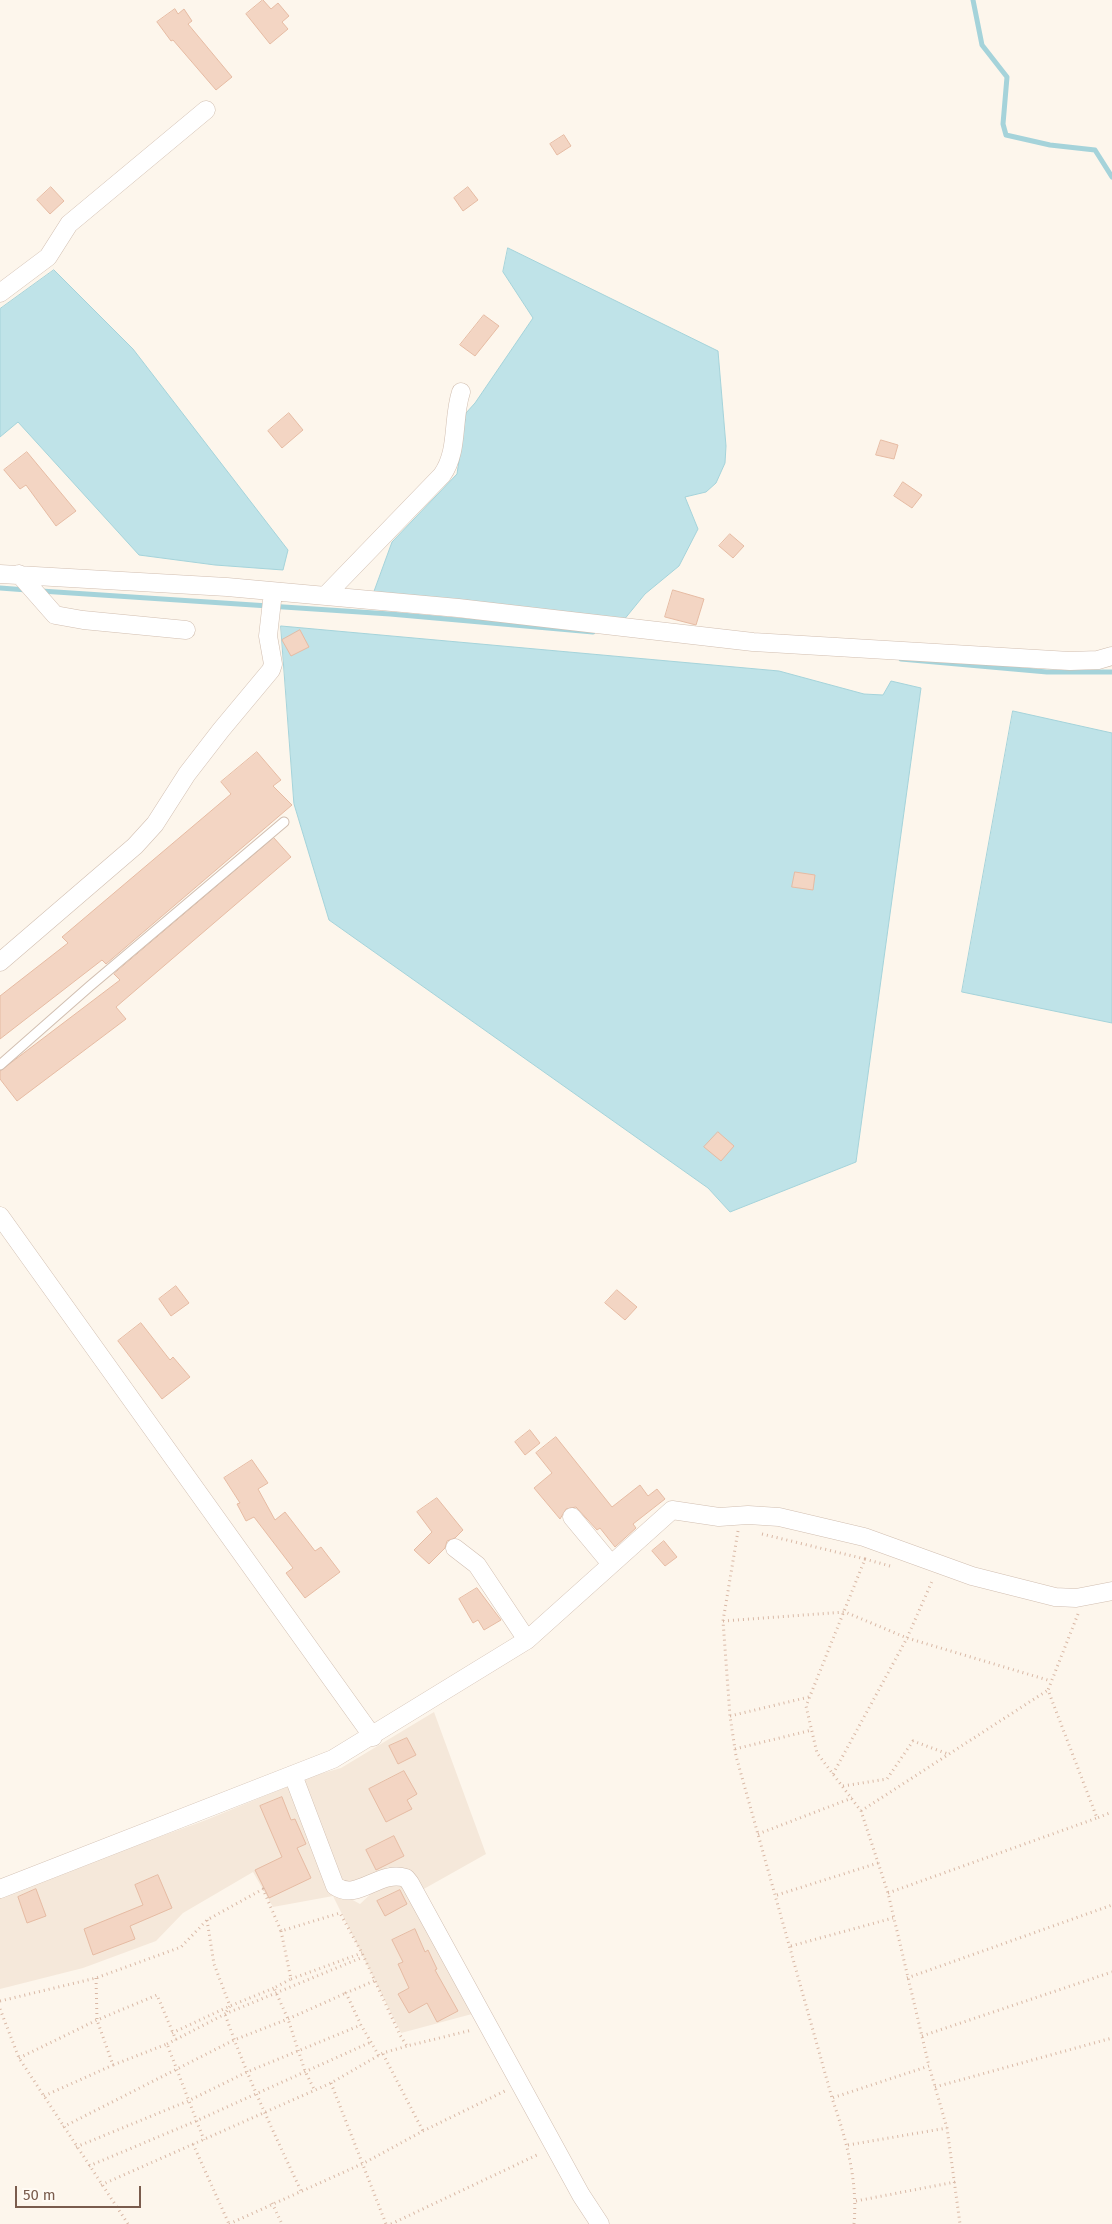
<!DOCTYPE html>
<style>
body{margin:0}
#map{position:relative;width:1112px;height:2224px;overflow:hidden;background:#fdf6ec;font-family:"Fira Sans",sans-serif}
canvas{display:block}
.scale{position:absolute;left:15px;top:2186px;width:126px;height:22px;box-sizing:border-box;border:2px solid #7a5c4d;border-top:0;padding-left:6px;font-size:15px;line-height:18px;white-space:nowrap;color:#7a5c4d;-webkit-text-stroke:4px #fffaf3;paint-order:stroke}
</style>
<div id="map">
<canvas width="1112" height="2224"></canvas>
<div class="scale">50 m</div>
</div>
<script>
const ctx = document.querySelector('canvas').getContext('2d');
ctx.lineJoin = 'round';
function fill(path, color) { ctx.fillStyle = color; ctx.fill(path, 'evenodd'); }
function strokePath(path, color, width, dash) { ctx.strokeStyle = color; ctx.lineWidth = width; ctx.lineCap = dash ? 'butt' : 'round'; ctx.setLineDash(dash || []); ctx.stroke(path); }
fill(new Path2D(`
 M 434,1712 L 486,1854 L 422,1890 L 413,1877 L 388,1867 L 352,1888 L 336,1884 L 302,1779 L 341,1768 Z
 M 289,1786 L 329,1887 L 360,1904 L 390,1876 L 412,1886 L 472,2014 L 401,2033 L 333,1896 L 273,1907 L 253,1872 L 183,1913 L 156,1941 L 83,1968 L 0,1989 L 0,1895 L 206,1820 Z`), '#f5e8da');
const water = new Path2D(`
 M 508,248 L 718,351 L 726,446 L 725,463 L 716,483 L 706,492 L 685,497 L 698,529 L 679,566 L 645,594 L 623,621 L 373,594 L 392,542 L 457,474 L 466,413 L 475,403 L 533,318 L 503,272 Z
 M 54,270 L 133,349 L 288,550 L 283,570 L 215,565 L 139,555 L 18,422 L 0,437 L 0,309 Z
 M 281,626 L 779,671 L 864,694 L 883,695 L 891,681 L 921,688 L 856,1162 L 730,1212 L 708,1188 L 329,920 L 294,804 Z
 M 1013,711 L 1112,733 L 1112,1023 L 962,992 Z`);
fill(water, '#bfe3e8');
strokePath(water, '#a5d3da', 1);
strokePath(new Path2D(`
 M 973,0 L 982,45 L 1007,77 L 1003,124 L 1006,135 L 1050,145 L 1095,150 L 1112,177
 M 0,588 L 27,590
 M 41,591 L 390,614 L 593,632
 M 901,659 L 1047,672 L 1112,672`), '#a5d3da', 5);
const building = new Path2D(`
 M 263,0 L 271,9 L 278,3 L 289,16 L 282,22 L 288,29 L 270,44 L 246,14 Z
 M 175,9 L 178,14 L 184,9 L 192,21 L 188,24 L 232,77 L 216,90 L 173,40 L 171,41 L 157,22 Z
 M 564,135 L 571,146 L 557,155 L 550,144 Z
 M 51,187 L 64,201 L 50,214 L 37,200 Z
 M 468,187 L 478,200 L 463,211 L 454,198 Z
 M 484,315 L 499,326 L 475,356 L 460,345 Z
 M 289,413 L 303,430 L 282,448 L 268,431 Z
 M 881,440 L 898,445 L 894,459 L 876,455 Z
 M 27,452 L 76,511 L 56,526 L 26,485 L 20,489 L 4,470 Z
 M 903,482 L 922,495 L 912,508 L 894,496 Z
 M 730,534 L 744,546 L 733,558 L 719,546 Z
 M 673,590 L 704,599 L 696,625 L 665,617 Z
 M 300,630 L 309,647 L 291,656 L 282,640 Z
 M 257,752 L 281,780 L 273,786 L 292,805 L 106,964 L 102,960 L 0,1039 L 0,996 L 68,943 L 62,937 L 231,794 L 221,782 Z
 M 274,838 L 291,857 L 116,1007 L 126,1019 L 17,1101 L 0,1079 L 0,1071 L 120,980 L 114,974 Z
 M 795,872 L 815,875 L 813,890 L 792,887 Z
 M 718,1132 L 734,1146 L 721,1161 L 704,1147 Z
 M 176,1286 L 189,1303 L 171,1316 L 159,1299 Z
 M 617,1290 L 637,1307 L 625,1320 L 605,1303 Z
 M 141,1323 L 170,1360 L 173,1357 L 190,1377 L 162,1399 L 118,1341 Z
 M 530,1430 L 540,1443 L 525,1455 L 515,1442 Z
 M 556,1437 L 612,1507 L 640,1485 L 648,1496 L 657,1489 L 665,1499 L 633,1524 L 636,1528 L 615,1547 L 600,1528 L 597,1530 L 576,1507 L 566,1509 L 560,1519 L 534,1488 L 552,1473 L 536,1453 Z
 M 252,1460 L 268,1483 L 258,1489 L 275,1520 L 285,1512 L 315,1551 L 321,1547 L 340,1572 L 305,1598 L 286,1573 L 293,1568 L 254,1517 L 246,1521 L 237,1504 L 240,1503 L 224,1478 Z
 M 437,1498 L 463,1530 L 455,1538 L 447,1541 L 445,1548 L 429,1564 L 414,1550 L 432,1532 L 417,1512 Z
 M 664,1541 L 677,1557 L 665,1566 L 652,1551 Z
 M 477,1588 L 501,1620 L 484,1630 L 478,1620 L 473,1623 L 459,1599 Z
 M 407,1738 L 416,1755 L 398,1764 L 389,1746 Z
 M 404,1771 L 417,1794 L 407,1800 L 412,1809 L 386,1822 L 369,1789 Z
 M 282,1797 L 291,1820 L 295,1819 L 306,1844 L 297,1848 L 311,1878 L 269,1898 L 255,1870 L 282,1857 L 260,1806 Z
 M 394,1836 L 404,1856 L 376,1870 L 366,1850 Z
 M 158,1875 L 172,1908 L 130,1926 L 135,1939 L 93,1955 L 84,1929 L 143,1905 L 135,1885 Z
 M 36,1889 L 46,1916 L 27,1923 L 18,1897 Z
 M 400,1890 L 407,1904 L 385,1916 L 377,1901 Z
 M 415,1929 L 425,1952 L 428,1950 L 437,1969 L 435,1970 L 458,2011 L 437,2022 L 427,2003 L 409,2013 L 398,1994 L 409,1988 L 398,1964 L 403,1962 L 392,1940 Z`);
fill(building, '#f3d5c3');
strokePath(building, '#e6bba3', 1);
const service = new Path2D(`
 M 0,1065 L 90,986 L 284,822`);
const minor = new Path2D(`
 M 0,293 L 48,257 L 69,224 L 206,110
 M 0,574 L 227,587 L 458,608 L 753,642 L 1070,661 L 1098,660 L 1112,656
 M 19,574 L 55,615 L 83,620 L 186,630
 M 325,596 L 442,475 C 459,451 452,419 461,392
 M 0,962 L 135,846 L 155,824 L 187,774 L 221,730 L 271,670 L 273,664 L 268,636 L 273,592
 M 0,1216 L 373,1737
 M 572,1517 L 611,1564
 M 455,1548 L 477,1565 L 527,1640
 M 293,1775 L 335,1886 C 358,1902 379,1869 406,1878 L 410,1883 L 581,2195 L 600,2224
 M 0,1889 L 333,1759 L 527,1640 L 672,1510 L 719,1517 L 748,1515 L 779,1517 L 864,1537 L 972,1576 L 1055,1597 L 1076,1598 L 1112,1591`);
strokePath(service, '#d1beb0', 11);
strokePath(minor, '#d1beb0', 19);
strokePath(new Path2D(`
 M 738,1531 L 723,1621 L 730,1716 L 736,1756 L 832,2098
 M 762,1534 L 865,1559
 M 890,1566 L 865,1559 L 806,1706 L 817,1753 L 861,1811 L 888,1893 L 929,2066
 M 1078,1614 L 1048,1690 L 1097,1818 L 1112,1812
 M 723,1621 L 845,1612 L 907,1638 L 1051,1681
 M 730,1716 L 809,1697
 M 735,1749 L 812,1730
 M 833,1774 L 907,1638 L 933,1579
 M 843,1786 L 887,1779 L 913,1741 L 948,1754
 M 861,1811 L 1048,1690
 M 758,1834 L 852,1798
 M 888,1893 L 1097,1818
 M 777,1895 L 878,1863
 M 207,1920 L 214,1964 L 230,2006 L 225,2014 C 246,2075 274,2133 301,2191
 M 281,1931 L 291,1979 L 274,1988 L 288,2019 L 305,2071 L 315,2091
 M 791,1946 L 893,1918
 M 96,1978 L 97,2020 L 113,2065 L 167,2044 L 204,2140
 M 907,1978 L 1112,1905
 M 291,1979 L 362,1953
 M 374,1981 L 346,1993 L 361,2025 L 379,2056
 M 0,2001 L 96,1978 L 181,1947 L 207,1920 L 263,1889 L 281,1931 L 340,1913 L 362,1953 L 400,2035 L 407,2046 L 472,2030
 M 0,2009 L 19,2058 L 128,2224
 M 172,2033 L 230,2006 L 274,1988
 M 922,2036 L 1112,1972
 M 167,2044 L 225,2014 L 363,1957
 M 383,2054 L 423,2131
 M 19,2058 L 97,2020 L 157,1995 L 176,2040
 M 331,2083 L 386,2224
 M 935,2087 L 1112,2038
 M 44,2096 L 113,2065
 M 63,2127 L 234,2040 L 288,2019 L 346,1993
 M 193,2144 L 229,2224
 M 848,2145 L 947,2128
 M 76,2147 L 188,2101 L 247,2072 L 361,2025
 M 89,2166 L 196,2121 L 371,2042
 M 101,2185 L 331,2083 L 383,2053 L 407,2046
 M 856,2201 L 955,2182
 M 272,2203 L 282,2224
 M 229,2224 L 364,2163 L 423,2131 L 507,2090
 M 391,2224 L 539,2154
 M 854,2224 C 858,2180 846,2139 832,2098 L 929,2066 L 947,2128 L 960,2224`), '#d9b8a5', 3, [1, 4]);
strokePath(service, '#fff', 9);
strokePath(minor, '#fff', 18);
</script>
